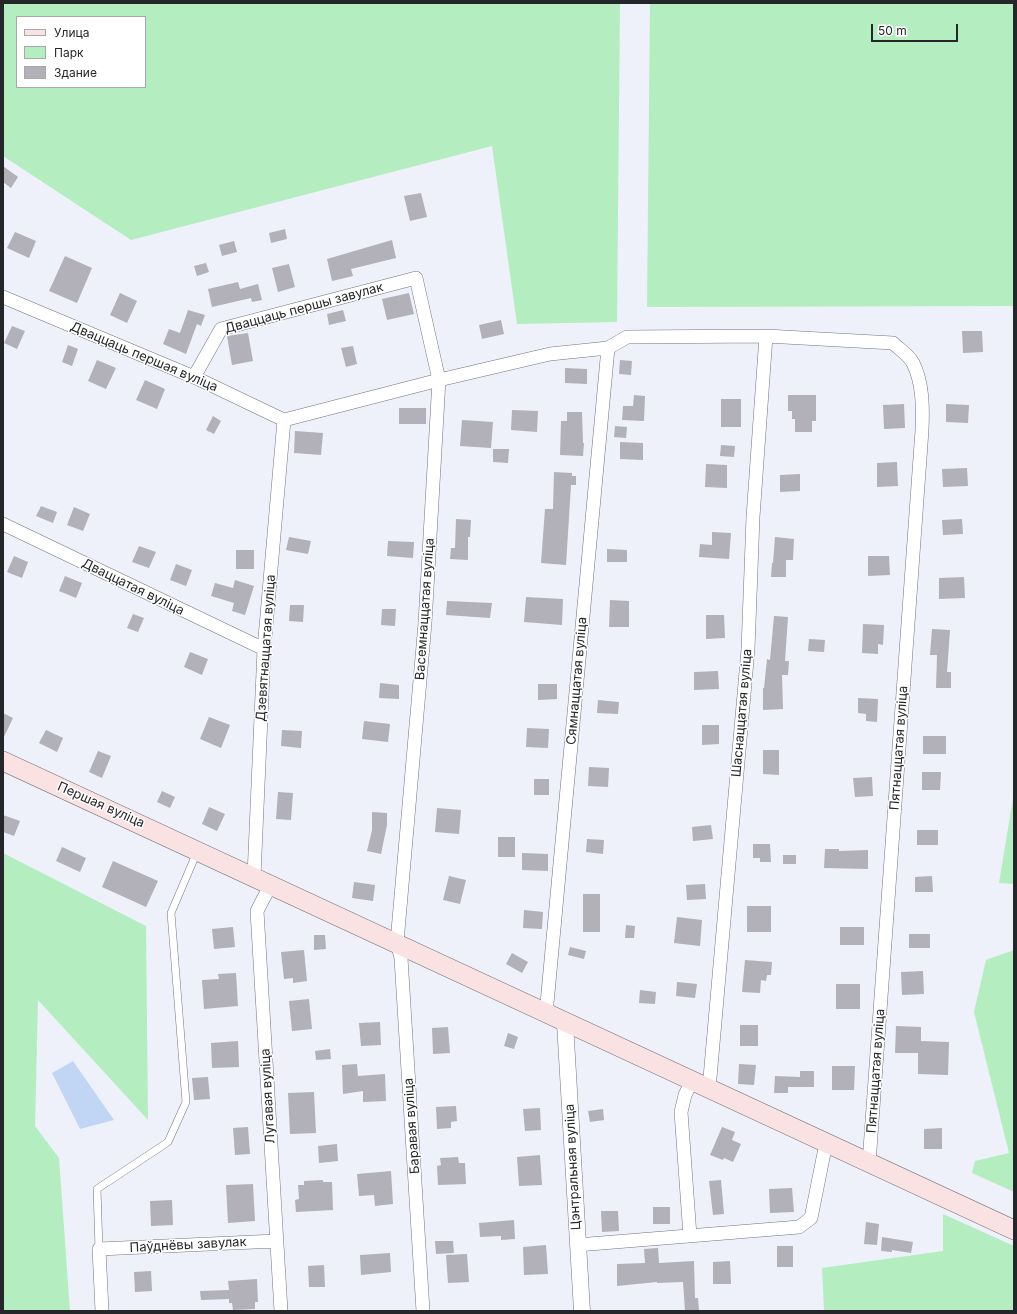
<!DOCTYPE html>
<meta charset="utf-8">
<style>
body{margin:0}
#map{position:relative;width:1017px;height:1314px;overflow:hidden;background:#eef1fa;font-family:Inter,sans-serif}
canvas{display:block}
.frame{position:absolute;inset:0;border:4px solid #252629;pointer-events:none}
.legend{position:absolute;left:16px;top:16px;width:130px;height:72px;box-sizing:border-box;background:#fff;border:1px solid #a8a8a9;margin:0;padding:5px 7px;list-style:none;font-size:12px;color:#252629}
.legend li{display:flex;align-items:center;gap:8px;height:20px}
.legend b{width:20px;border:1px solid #a8a8a9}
.scale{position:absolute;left:871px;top:24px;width:87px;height:18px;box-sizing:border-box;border:2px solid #252629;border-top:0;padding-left:5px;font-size:12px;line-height:14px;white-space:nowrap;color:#252629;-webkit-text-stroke:3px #fff;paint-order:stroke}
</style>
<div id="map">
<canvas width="1017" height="1314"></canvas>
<div class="frame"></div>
<ul class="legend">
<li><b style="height:5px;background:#fae2e2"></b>Улица</li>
<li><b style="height:11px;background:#b4edbf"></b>Парк</li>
<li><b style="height:11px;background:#b2b0b9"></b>Здание</li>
</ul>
<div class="scale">50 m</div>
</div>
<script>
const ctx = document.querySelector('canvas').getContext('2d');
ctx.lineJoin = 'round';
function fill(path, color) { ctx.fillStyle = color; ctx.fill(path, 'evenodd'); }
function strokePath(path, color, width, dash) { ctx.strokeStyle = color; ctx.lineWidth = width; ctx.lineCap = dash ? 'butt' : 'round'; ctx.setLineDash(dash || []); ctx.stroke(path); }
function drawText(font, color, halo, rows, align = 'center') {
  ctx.font = font + ' Inter,sans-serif'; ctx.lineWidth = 3; ctx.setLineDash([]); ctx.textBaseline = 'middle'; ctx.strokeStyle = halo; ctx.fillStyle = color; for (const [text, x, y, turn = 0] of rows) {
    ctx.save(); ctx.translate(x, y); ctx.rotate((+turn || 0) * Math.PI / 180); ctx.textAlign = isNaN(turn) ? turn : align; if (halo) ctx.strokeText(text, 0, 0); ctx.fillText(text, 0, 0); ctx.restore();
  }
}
fill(new Path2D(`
 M 3,3 L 620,3 L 617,322 L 517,324 L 492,146 L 131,240 L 3,156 ZM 17,17 L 145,17 L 145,87 L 17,87 Z
 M 650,3 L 1014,3 L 1014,306 L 647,307 Z
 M 1014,792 L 1014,884 L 999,883 Z
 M 3,853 L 146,926 L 148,1120 L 38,1000 L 35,1126 L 59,1158 L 70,1311 L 3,1311 Z
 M 1014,950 L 1014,1192 L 972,1173 L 975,1161 L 1009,1153 L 974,1012 L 986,960 Z
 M 943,1214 L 1014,1246 L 1014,1311 L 824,1311 L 822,1268 L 943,1251 Z`), '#b4edbf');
fill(new Path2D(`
 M 73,1061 L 114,1120 L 80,1129 L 52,1073 Z`), '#c0d6f4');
fill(new Path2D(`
 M 3,166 L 18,177 L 11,188 L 3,182 Z
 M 421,193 L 427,217 L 410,221 L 404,196 Z
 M 285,229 L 287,239 L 271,243 L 269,233 Z
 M 15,232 L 36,241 L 29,258 L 7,248 Z
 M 392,240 L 396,258 L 351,269 L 353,276 L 332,281 L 327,259 Z
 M 234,241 L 237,252 L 222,256 L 219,245 Z
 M 65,256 L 92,268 L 77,303 L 49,291 Z
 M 206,263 L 209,272 L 197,276 L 194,266 Z
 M 289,264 L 295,287 L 278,292 L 272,268 Z
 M 238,282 L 240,289 L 258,284 L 262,300 L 252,302 L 251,298 L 212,307 L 208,289 Z
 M 120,293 L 137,301 L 127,323 L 110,315 Z
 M 409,293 L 414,314 L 387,320 L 382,299 Z
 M 188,310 L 205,315 L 201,326 L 197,324 L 186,354 L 163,344 L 169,329 L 180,333 Z
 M 343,310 L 346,321 L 329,325 L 327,314 Z
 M 501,320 L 504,334 L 482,339 L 479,325 Z
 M 12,326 L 25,331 L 17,349 L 4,343 Z
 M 962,331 L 982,331 L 983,352 L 963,353 Z
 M 248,333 L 253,361 L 232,365 L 227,336 Z
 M 68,345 L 78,349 L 72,366 L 62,362 Z
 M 353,346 L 357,364 L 346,367 L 341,348 Z
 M 97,360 L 116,368 L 106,389 L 88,381 Z
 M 620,360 L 632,361 L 631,375 L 619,374 Z
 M 565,368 L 587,369 L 587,384 L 565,383 Z
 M 145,380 L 165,389 L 157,409 L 136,400 Z
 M 634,395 L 645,396 L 644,421 L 622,420 L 623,406 L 633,406 Z
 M 788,395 L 816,395 L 816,421 L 812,421 L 812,432 L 795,432 L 795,419 L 792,419 L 792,411 L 788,411 Z
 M 721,399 L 741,399 L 741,427 L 721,427 Z
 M 904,404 L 905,428 L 884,429 L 883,405 Z
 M 946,404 L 969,405 L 968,423 L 946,422 Z
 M 399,408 L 426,408 L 426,424 L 399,424 Z
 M 512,410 L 538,411 L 537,432 L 511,430 Z
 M 567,412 L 582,412 L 583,443 L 584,443 L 583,456 L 560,455 L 561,421 L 567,421 Z
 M 213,416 L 221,421 L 214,434 L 206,430 Z
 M 462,420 L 493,422 L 491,448 L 460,446 Z
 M 615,426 L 627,427 L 626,438 L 614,437 Z
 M 295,431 L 323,433 L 321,455 L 294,453 Z
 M 620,442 L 643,443 L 643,460 L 620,459 Z
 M 721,445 L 735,446 L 734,457 L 720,456 Z
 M 493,449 L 509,449 L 508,463 L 493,462 Z
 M 897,462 L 898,486 L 877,487 L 877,463 Z
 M 706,464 L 727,465 L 727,488 L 705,487 Z
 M 967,468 L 968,486 L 943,487 L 942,469 Z
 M 554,472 L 572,473 L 572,476 L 576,476 L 576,485 L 571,485 L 566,565 L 541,563 L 545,509 L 553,509 Z
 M 800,474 L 800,491 L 780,492 L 780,475 Z
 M 41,506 L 57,512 L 53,523 L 36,516 Z
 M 74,507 L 90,514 L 83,531 L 67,525 Z
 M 456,519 L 471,520 L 470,537 L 468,537 L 468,560 L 450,559 L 451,548 L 455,548 Z
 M 962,519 L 963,534 L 943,535 L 942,520 Z
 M 712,532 L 731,533 L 729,559 L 699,557 L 700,544 L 712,545 Z
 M 289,537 L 311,541 L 308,554 L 286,550 Z
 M 775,537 L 794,539 L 793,560 L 786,560 L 786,577 L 771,577 L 772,563 L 773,563 Z
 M 388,541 L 414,542 L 413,558 L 387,556 Z
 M 139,546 L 156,552 L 149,568 L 132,562 Z
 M 607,549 L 627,550 L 627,562 L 607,562 Z
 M 236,550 L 254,550 L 254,569 L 236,569 Z
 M 14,556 L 28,562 L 22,578 L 7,572 Z
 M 868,556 L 889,556 L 890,575 L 868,576 Z
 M 176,564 L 192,570 L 186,586 L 170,580 Z
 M 65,576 L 82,583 L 76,598 L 59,591 Z
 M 964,577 L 965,598 L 939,599 L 939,578 Z
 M 235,580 L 254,586 L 245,615 L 232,611 L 234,603 L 211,596 L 215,583 L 233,588 Z
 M 526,597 L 563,599 L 562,625 L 524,622 Z
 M 610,600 L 629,601 L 629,627 L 609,627 Z
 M 447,601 L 492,603 L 490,618 L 446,615 Z
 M 290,605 L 304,605 L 303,622 L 289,621 Z
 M 382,609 L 396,609 L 395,626 L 381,625 Z
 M 133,614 L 144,618 L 138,632 L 127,628 Z
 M 706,615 L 724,615 L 725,638 L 706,639 Z
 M 774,616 L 788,617 L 785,661 L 789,661 L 788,675 L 782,675 L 783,709 L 763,710 L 763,688 L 764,688 L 767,659 L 770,660 Z
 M 863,624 L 884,625 L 883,645 L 878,644 L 878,654 L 862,653 Z
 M 932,629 L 950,630 L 947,672 L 951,672 L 951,688 L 936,688 L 937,655 L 930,655 Z
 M 809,639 L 825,640 L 824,652 L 808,651 Z
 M 190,652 L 208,659 L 202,675 L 184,667 Z
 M 718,671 L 719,689 L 694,690 L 694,672 Z
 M 380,683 L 399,685 L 399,699 L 379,698 Z
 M 538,684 L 557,684 L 557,699 L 538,700 Z
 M 858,698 L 878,699 L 877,722 L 866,721 L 866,714 L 858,713 Z
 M 598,700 L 619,702 L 618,714 L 597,713 Z
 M 3,713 L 13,718 L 3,739 Z
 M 209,717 L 230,725 L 221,748 L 200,739 Z
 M 364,721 L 390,724 L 388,742 L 362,739 Z
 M 702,725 L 719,725 L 719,744 L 702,745 Z
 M 527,728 L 549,729 L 548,748 L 526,747 Z
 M 46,730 L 63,738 L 57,752 L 39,743 Z
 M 282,730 L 302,731 L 301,748 L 281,746 Z
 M 923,736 L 946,736 L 946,754 L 923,754 Z
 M 763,750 L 779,750 L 779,775 L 763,774 Z
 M 98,751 L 111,756 L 102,778 L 89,772 Z
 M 589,767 L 609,768 L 608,787 L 588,786 Z
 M 922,772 L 941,772 L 940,790 L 922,790 Z
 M 872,777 L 873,796 L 855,797 L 853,778 Z
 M 534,779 L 549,779 L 549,795 L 534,795 Z
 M 162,791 L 175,797 L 170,808 L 157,802 Z
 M 278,792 L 293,793 L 291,820 L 276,819 Z
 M 209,807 L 225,814 L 217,831 L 202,824 Z
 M 437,808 L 461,810 L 459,834 L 435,832 Z
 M 372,812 L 387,813 L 387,825 L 381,854 L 367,851 L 372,830 Z
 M 3,815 L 20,821 L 14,836 L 3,832 Z
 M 711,825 L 713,839 L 693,841 L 692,827 Z
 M 917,830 L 938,830 L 938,845 L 917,845 Z
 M 498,837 L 515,837 L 515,857 L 498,857 Z
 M 587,839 L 604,840 L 603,854 L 586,852 Z
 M 753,844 L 770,844 L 771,862 L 760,862 L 760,858 L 753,858 Z
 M 62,847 L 86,858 L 80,872 L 56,861 Z
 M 825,849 L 839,849 L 839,851 L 868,850 L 868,869 L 824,868 Z
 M 522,853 L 548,854 L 548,871 L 522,870 Z
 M 783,855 L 796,855 L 796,864 L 783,864 Z
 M 113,861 L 158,881 L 146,907 L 102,887 Z
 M 449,876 L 466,880 L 460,904 L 443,900 Z
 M 932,876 L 933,892 L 915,892 L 915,877 Z
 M 354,882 L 375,885 L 373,901 L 352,898 Z
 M 705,884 L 706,899 L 687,900 L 686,885 Z
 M 583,894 L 600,894 L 600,932 L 583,932 Z
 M 747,906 L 771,906 L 771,932 L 747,932 Z
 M 524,910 L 543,912 L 542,929 L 523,928 Z
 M 677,917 L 702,920 L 700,946 L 674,943 Z
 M 626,925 L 635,926 L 634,938 L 625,938 Z
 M 233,927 L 235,947 L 214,949 L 212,929 Z
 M 840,927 L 864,927 L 864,945 L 840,945 Z
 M 909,934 L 930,934 L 930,948 L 909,948 Z
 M 314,935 L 325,935 L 326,949 L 314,950 Z
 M 570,947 L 586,951 L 584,959 L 568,955 Z
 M 304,950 L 307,981 L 293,983 L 293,978 L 284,979 L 281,952 Z
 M 512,953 L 528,962 L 522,973 L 506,964 Z
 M 745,960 L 772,962 L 771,975 L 767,975 L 766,981 L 761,980 L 760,993 L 742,992 Z
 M 923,971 L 924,994 L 902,995 L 901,972 Z
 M 236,973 L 238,1006 L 204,1009 L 202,980 L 219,979 L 218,974 Z
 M 677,982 L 697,984 L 695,998 L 676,996 Z
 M 836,984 L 860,984 L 860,1009 L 836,1009 Z
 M 640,990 L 656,992 L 655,1004 L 639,1003 Z
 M 309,999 L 312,1029 L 292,1031 L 289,1001 Z
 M 380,1022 L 381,1045 L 361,1046 L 359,1023 Z
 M 740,1025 L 758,1025 L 758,1046 L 740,1046 Z
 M 896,1026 L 921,1027 L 921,1041 L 949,1042 L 948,1075 L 918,1074 L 918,1053 L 895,1053 Z
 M 448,1027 L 450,1053 L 433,1054 L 432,1028 Z
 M 508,1033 L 518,1037 L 514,1049 L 504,1046 Z
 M 238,1041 L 239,1067 L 212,1068 L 211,1043 Z
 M 330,1049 L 331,1059 L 316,1060 L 315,1051 Z
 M 357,1064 L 358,1076 L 385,1074 L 386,1101 L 363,1102 L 363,1091 L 343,1094 L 342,1065 Z
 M 739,1064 L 756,1065 L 754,1085 L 738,1084 Z
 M 832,1066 L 855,1066 L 854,1090 L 832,1090 Z
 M 800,1071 L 814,1071 L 814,1087 L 788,1087 L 788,1093 L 774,1093 L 775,1076 L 800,1077 Z
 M 208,1077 L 210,1099 L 194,1100 L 192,1078 Z
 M 314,1092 L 316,1133 L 290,1134 L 288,1093 Z
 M 456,1106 L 457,1121 L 451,1122 L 451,1128 L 437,1129 L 436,1107 Z
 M 540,1108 L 541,1130 L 525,1131 L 523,1109 Z
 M 603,1109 L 604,1120 L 590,1122 L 588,1111 Z
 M 248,1127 L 250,1154 L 235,1155 L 233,1128 Z
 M 722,1127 L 735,1132 L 732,1140 L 741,1144 L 733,1162 L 724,1158 L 723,1160 L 710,1155 Z
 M 942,1128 L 942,1149 L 924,1149 L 924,1129 Z
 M 337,1144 L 338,1161 L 319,1163 L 318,1146 Z
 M 540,1155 L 542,1185 L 519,1186 L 517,1157 Z
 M 458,1157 L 459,1163 L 465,1163 L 466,1184 L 438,1185 L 437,1166 L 441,1165 L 440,1158 Z
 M 391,1171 L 393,1204 L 375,1206 L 374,1195 L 359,1196 L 357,1174 Z
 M 323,1180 L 323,1182 L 332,1182 L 333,1210 L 296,1212 L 295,1200 L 299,1199 L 298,1185 L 304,1185 L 304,1181 Z
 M 721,1180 L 724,1214 L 713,1215 L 709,1181 Z
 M 253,1184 L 255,1221 L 228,1223 L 226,1185 Z
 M 792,1188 L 794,1212 L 770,1213 L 769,1189 Z
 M 172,1200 L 173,1225 L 151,1226 L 150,1201 Z
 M 653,1207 L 670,1207 L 670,1224 L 653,1224 Z
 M 601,1211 L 618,1211 L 619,1231 L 602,1232 Z
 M 514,1220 L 515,1239 L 501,1240 L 501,1236 L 480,1237 L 479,1223 Z
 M 866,1222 L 879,1224 L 877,1245 L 864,1244 Z
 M 882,1237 L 913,1242 L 911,1253 L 892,1250 L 892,1252 L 881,1251 Z
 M 435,1241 L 453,1241 L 454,1253 L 436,1254 Z
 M 546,1245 L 548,1274 L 524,1275 L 523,1247 Z
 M 777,1246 L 793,1246 L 793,1267 L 777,1267 Z
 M 658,1248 L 659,1263 L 694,1261 L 695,1298 L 698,1298 L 699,1311 L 685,1311 L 683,1282 L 657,1283 L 657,1282 L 617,1286 L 617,1264 L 645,1263 L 644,1249 Z
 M 390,1253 L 391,1272 L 361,1275 L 360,1255 Z
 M 467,1254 L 469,1282 L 448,1283 L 446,1255 Z
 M 730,1261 L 731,1284 L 713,1284 L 713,1262 Z
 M 324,1265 L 325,1287 L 309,1287 L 308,1266 Z
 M 151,1271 L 152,1291 L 135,1292 L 134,1272 Z
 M 257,1279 L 258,1302 L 255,1302 L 255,1309 L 233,1310 L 232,1303 L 229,1303 L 229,1299 L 201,1300 L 200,1291 L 229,1290 L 228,1281 Z`), '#b2b0b9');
const service = new Path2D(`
 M 99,1249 L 97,1189 L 168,1142 L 186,1102 L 171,913 L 197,852`);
const minor = new Path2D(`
 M 3,297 L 194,377 L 284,420
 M 194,377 L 221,329 L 416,278 L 439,380 L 425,623 L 397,942 L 401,958 L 423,1311
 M 284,420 L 439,380 L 550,354 L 608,348 L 627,337 L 766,336 L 893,343 C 899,349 909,355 913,363 C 923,383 923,408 922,430 L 869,1163
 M 3,524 L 264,649
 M 254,876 L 264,649 L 284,420
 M 271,884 L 257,911 L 281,1311
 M 546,1014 L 608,348
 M 709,1089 L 748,649 L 753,517 L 766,336
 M 690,1236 L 681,1112 L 685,1095 L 692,1081
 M 577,1245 L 799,1227 L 811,1218 L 826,1143
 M 102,1311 L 99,1249 L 276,1241`);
const tertiary = new Path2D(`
 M 565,1023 L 582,1311`);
const secondary = new Path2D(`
 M 3,761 C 341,915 676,1076 1014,1230`);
strokePath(service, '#72757d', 8);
strokePath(minor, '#72757d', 14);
strokePath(tertiary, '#72757d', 17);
strokePath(secondary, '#72757d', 20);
strokePath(service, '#fff', 7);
strokePath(minor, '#fff', 13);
strokePath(tertiary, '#fff', 16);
strokePath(secondary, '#fae2e2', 19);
drawText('13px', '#252629', '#fff', [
 ["Дваццаць першы завулак",304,308,-15],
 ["Дваццаць першая вуліца",144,357,23],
 ["Дваццатая вуліца",133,587,26],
 ["Васемнаццатая вуліца",425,609,-86],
 ["Дзевятнаццатая вуліца",266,648,-86],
 ["Сямнаццатая вуліца",577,681,-85],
 ["Шаснаццатая вуліца",742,713,-85],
 ["Пятнаццатая вуліца",899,748,-86],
 ["Першая вуліца",101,805,24],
 ["Пятнаццатая вуліца",876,1071,-86],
 ["Лугавая вуліца",268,1096,-93],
 ["Баравая вуліца",412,1126,-94],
 ["Цэнтральная вуліца",573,1167,-93],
 ["Паўднёвы завулак",188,1245,-3]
]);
</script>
